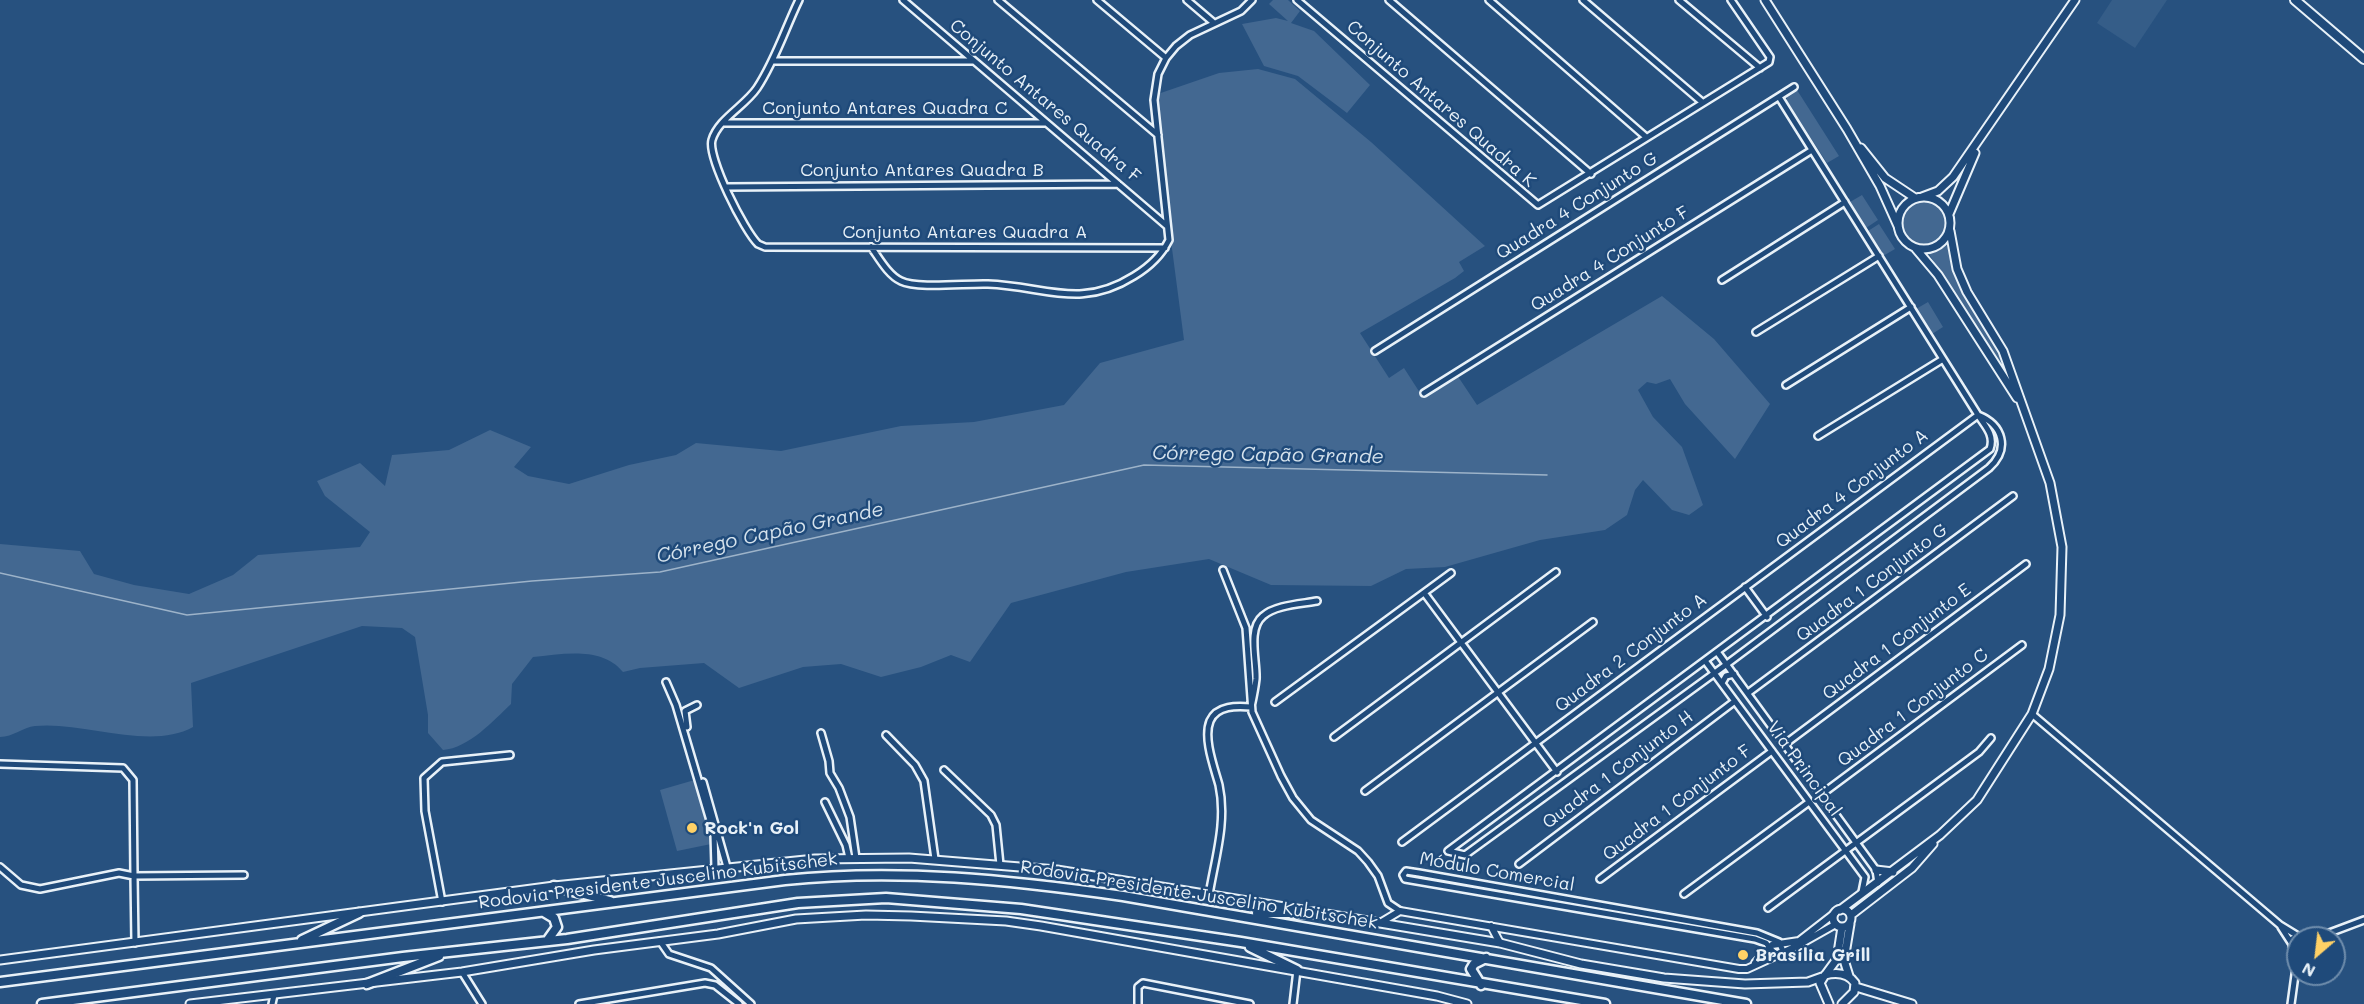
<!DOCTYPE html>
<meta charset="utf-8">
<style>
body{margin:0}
#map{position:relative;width:2364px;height:1004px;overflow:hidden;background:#27517f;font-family:Mali,sans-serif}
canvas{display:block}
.north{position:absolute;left:2286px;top:926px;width:60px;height:60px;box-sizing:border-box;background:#1f4a7a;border:2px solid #6f8dac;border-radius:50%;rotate:208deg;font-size:16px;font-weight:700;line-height:24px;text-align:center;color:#e8f1f8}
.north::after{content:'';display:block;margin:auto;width:21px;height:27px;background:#ffd166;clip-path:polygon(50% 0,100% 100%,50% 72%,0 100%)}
</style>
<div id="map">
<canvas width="2364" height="1004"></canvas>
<div class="north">N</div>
</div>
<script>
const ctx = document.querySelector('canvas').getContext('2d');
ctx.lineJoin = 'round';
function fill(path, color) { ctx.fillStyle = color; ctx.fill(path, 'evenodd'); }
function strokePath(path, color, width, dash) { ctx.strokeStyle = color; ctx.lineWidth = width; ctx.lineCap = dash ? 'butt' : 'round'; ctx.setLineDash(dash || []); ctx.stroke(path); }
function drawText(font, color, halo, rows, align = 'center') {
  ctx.font = font + ' Mali,sans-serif'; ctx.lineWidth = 5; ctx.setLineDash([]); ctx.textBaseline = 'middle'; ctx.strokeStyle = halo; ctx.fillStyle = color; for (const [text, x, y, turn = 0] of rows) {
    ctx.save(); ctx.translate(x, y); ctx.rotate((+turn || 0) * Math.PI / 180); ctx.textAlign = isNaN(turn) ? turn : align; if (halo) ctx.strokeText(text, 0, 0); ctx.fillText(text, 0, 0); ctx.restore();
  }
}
fill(new Path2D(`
 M 2112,0 L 2167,0 L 2135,48 L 2097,23 Z`), '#355d88');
fill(new Path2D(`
 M 1273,0 L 1288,0 L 1300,11 L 1291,23 L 1314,31 L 1370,85 L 1347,113 L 1298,76 L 1264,66 L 1242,24 L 1276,18 L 1288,21 L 1269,4 Z
 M 1258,69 L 1295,79 L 1371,142 L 1485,246 L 1459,262 L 1464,271 L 1455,278 L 1360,333 L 1389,378 L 1404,368 L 1422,396 L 1457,375 L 1477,405 L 1662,296 L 1714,339 L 1770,404 L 1735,459 L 1685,404 L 1670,379 L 1656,384 L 1647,382 L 1638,390 L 1653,417 L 1682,447 L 1703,505 L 1689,515 L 1672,510 L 1643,480 L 1635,490 L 1627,515 L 1605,530 L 1540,540 L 1445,567 L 1406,569 L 1371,586 L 1271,585 L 1209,559 L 1126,572 L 1011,603 L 970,662 L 951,655 L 921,667 L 881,677 L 841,664 L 803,667 L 739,688 L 704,663 L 640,668 L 623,672 C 602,646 563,654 533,657 L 512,684 L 511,704 C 493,721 469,748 443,750 L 428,733 L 428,715 L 415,637 L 402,628 L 362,626 L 191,683 L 193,727 C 150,751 83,721 35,726 C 23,727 13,737 0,737 L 0,544 L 80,551 L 94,574 L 134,585 L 189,594 L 233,575 L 258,555 L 360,547 L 370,532 L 325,496 L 317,481 L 360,463 L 385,486 L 392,455 L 449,450 L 490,430 L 531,447 L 514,467 L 528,476 L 569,484 L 629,465 L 676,455 L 696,443 L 781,451 L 901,426 L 974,422 L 1064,405 L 1100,363 L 1184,340 L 1152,96 L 1219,73 Z
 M 1797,90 L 1839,156 L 1827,163 L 1787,101 L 1787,95 Z
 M 1862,195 L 1878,220 L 1866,228 L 1850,202 Z
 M1899 224a25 25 0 1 1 50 0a25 25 0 1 1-50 0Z
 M 1879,224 L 1895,249 L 1883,256 L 1868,231 Z
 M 1950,244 L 1952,259 L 2000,348 L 2018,396 L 1929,254 Z
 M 1928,302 L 1943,327 L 1932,334 L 1916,309 Z
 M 698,779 L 716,843 L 677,851 L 660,790 Z`), '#436891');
strokePath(new Path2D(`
 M 0,573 L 187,615 L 532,581 L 660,572 L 1144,465 L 1547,475`), '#9db3c9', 1.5);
const minor = new Path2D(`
 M 799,0 C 785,29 775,61 757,88 C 745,106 718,119 712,140 C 707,157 745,232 758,244 L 765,247 L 1165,248
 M 903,0 L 1167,226
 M 998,0 L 1158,135
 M 1097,0 L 1166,58
 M 1187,0 L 1214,23
 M 1297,0 L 1538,205 L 1769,62 L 1770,57 L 1731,0
 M 1389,0 L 1591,174
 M 1489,0 L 1646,137
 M 1583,0 L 1702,102
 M 1679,0 L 1760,68
 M 772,61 L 974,61
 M 1779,97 L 1978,415 C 1985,426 1995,435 1990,449 L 1448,851 L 1465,855 L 1727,664 L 1989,468 C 2010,449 2003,425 1978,415
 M 724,123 L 1046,123
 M 727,187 L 1118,184
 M 871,247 C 879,258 888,275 901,281 C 917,289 968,283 988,284 C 1045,286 1080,310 1134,276 C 1149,267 1161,256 1169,240 L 1154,100 L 1158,74 L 1166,58 L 1176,46 L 1190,35 L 1241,11 L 1252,0
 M 1722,280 L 1845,202
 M 1756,332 L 1879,256
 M 1375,351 L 1794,87
 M 1786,385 L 1911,307
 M 1424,393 L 1812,150
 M 1818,436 L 1943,359
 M 1223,570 L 1246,628 L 1252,712 L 1281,776 L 1293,798 L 1311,820 L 1358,851 L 1368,862 L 1378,876 L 1388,903 L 1400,911
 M 1745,587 L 1767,617
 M 1425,594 L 1557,772
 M 1718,653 L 1876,870 L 1878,883
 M 1706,662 L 1865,877 L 1862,892
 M 666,682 L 676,705 L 714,834 L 715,868
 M 1722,683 L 1726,676 L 1734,674
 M 1748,693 L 2013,496
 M 1275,702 L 1451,573
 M 2032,714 L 2280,925 L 2298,936
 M 687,727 L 685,711 L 697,705
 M 821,733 L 829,761 L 830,773 L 839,788 L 850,817 L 856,858
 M 886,735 L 915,765 L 924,781 L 935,859
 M 1334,737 L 1556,572
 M 1785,744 L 2026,564
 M 0,764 L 123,768 L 133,780 L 134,876 L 119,873 L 40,889 L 21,885 L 0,867
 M 944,770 L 991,815 L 996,825 L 1000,865
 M 703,782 L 727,867
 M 1365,791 L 1593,622
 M 1822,794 L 2022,645
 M 825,802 L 846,845 L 849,858
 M 1402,842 L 1978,415
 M 1519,864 L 1735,701
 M 1600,879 L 1772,751
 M 1684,894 L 1809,802
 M 1209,895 C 1215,858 1227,822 1219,785 C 1214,767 1203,738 1210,721 C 1217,705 1237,706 1251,707 C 1253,698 1255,688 1256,679 C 1257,661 1247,629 1263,616 C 1275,605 1301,604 1317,601
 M 442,902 L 425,811 L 424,778 L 442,762 L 510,755
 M 1768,908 L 1979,752 L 1991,738
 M 2281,927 L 2292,944
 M 2316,938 L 2364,920
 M 660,941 L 669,954 L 711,968 L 751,1004
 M 135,943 L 134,876 L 244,875
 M 2298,950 L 2292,946 L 2292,939 L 2298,936 L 2303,938
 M 1776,955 L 1766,943 L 1755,939 L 1405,879 L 1403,875 L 1406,871 L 1419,873 L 1757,933 L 1779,942 L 1783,951
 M 462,972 L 482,1004
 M 272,1004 L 274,995
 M 579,1004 L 705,983 L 715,985 L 739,1004
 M 1138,1004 L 1138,987 L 1143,983 L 1250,1004
 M 1293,1004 L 1297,970
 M 2291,1004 L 2298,953`);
const tertiary = new Path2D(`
 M 1380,923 L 1400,911 L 1739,969 L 1747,969 L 1797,946 L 1836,924
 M 1491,926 L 1500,943
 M 1755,963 L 1772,945 L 1799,941 L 1835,913`);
const secondary = new Path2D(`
 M 1765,0 L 1847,129 L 1880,186 L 1898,226
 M 1861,148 L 1885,178 L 1915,198
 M1898 223a26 26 0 1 1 52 0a26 26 0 1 1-52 0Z
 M 1922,197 L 1938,191 L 1953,177 L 2075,0
 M 1949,214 L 1975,153
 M 1916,249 L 1938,275 L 2017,398
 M 1876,870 L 1893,872
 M1833 918a9 9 0 1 1 18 0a9 9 0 1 1-18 0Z
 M 1840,910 L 1940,835 L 1977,800 L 2032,714 L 2049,669 L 2060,615 L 2062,547 L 2050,483 L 2003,351 L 1967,292 L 1957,269 L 1950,231
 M 1314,912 L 1500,943 L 1581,964 L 1664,978 L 1745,984 L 1808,982 L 1822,977
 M 1851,915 L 1912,868 L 1933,844
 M 0,960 L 554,886 L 815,859 L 909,858 L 1057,870 L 1303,910
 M 1826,974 L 1837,959 L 1842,927
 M 1849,976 L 1844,960 L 1850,924
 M 1856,987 L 1912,1004
 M 190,1004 L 462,972 L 594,950 L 718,934 L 796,919 L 866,915 L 911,916 L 1006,921 L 1041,926 L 1437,996 L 1467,1004
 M 1829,1004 L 1820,983 L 1825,975 C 1837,972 1848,973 1855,983 L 1854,992 L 1842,1004`);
const primary = new Path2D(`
 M 2295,0 L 2364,59`);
const trunk = new Path2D(`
 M 554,886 L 610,901
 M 544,912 L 554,918 L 557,927 L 547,941
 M 1257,913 L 1316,913
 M 302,940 L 359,913
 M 1250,947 L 1297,970
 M 0,982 L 785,880 C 898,868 1011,880 1123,896 L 1746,1004
 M 367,984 L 439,956
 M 1481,985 L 1471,969 L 1474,964 L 1486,958
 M 42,1004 L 403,957 L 567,939 L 798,903 L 886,898 L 1021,909 L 1241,942 L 1605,1004`);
strokePath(minor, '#e8f1f8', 10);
strokePath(tertiary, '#e8f1f8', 10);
strokePath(secondary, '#e8f1f8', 11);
strokePath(primary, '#e8f1f8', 12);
strokePath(trunk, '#e8f1f8', 13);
strokePath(minor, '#1f4a7a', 5);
strokePath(tertiary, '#1f4a7a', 6);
strokePath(secondary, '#1f4a7a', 7);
strokePath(primary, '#1f4a7a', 8);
strokePath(trunk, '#1f4a7a', 8);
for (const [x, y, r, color] of [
 [692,828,6,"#ffd166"],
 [1743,955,6,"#ffd166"]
]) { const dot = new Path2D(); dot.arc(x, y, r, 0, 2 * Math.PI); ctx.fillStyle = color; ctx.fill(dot); strokePath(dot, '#1f4a7a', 2); }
drawText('18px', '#e8f1f8', '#1f4a7a', [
 ["Conjunto Antares Quadra F",1045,101,40],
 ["Conjunto Antares Quadra K",1441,104,41],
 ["Conjunto Antares Quadra C",885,108],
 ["Conjunto Antares Quadra B",922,170],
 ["Quadra 4 Conjunto G",1577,206,-32],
 ["Conjunto Antares Quadra A",965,232],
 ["Quadra 4 Conjunto F",1610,259,-32],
 ["Quadra 4 Conjunto A",1852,489,-37],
 ["Quadra 1 Conjunto G",1872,583,-37],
 ["Quadra 1 Conjunto E",1897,642,-37],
 ["Quadra 2 Conjunto A",1631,653,-37],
 ["Quadra 1 Conjunto C",1913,708,-37],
 ["Via Principal",1804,769,54],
 ["Quadra 1 Conjunto H",1618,770,-37],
 ["Quadra 1 Conjunto F",1677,803,-37],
 ["Módulo Comercial",1497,872,10],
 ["Rodovia Presidente Juscelino Kubitschek",658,881,-7],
 ["Rodovia Presidente Juscelino Kubitschek",1199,895,9]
]);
drawText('bold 18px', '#e8f1f8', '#1f4a7a', [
 ["Rock'n Gol",704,828],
 ["Brasília Grill",1755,955]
], 'left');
drawText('italic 20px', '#d5e2ec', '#1f4a7a', [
 ["Córrego Capão Grande",1268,455,1],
 ["Córrego Capão Grande",770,533,-12]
]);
</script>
